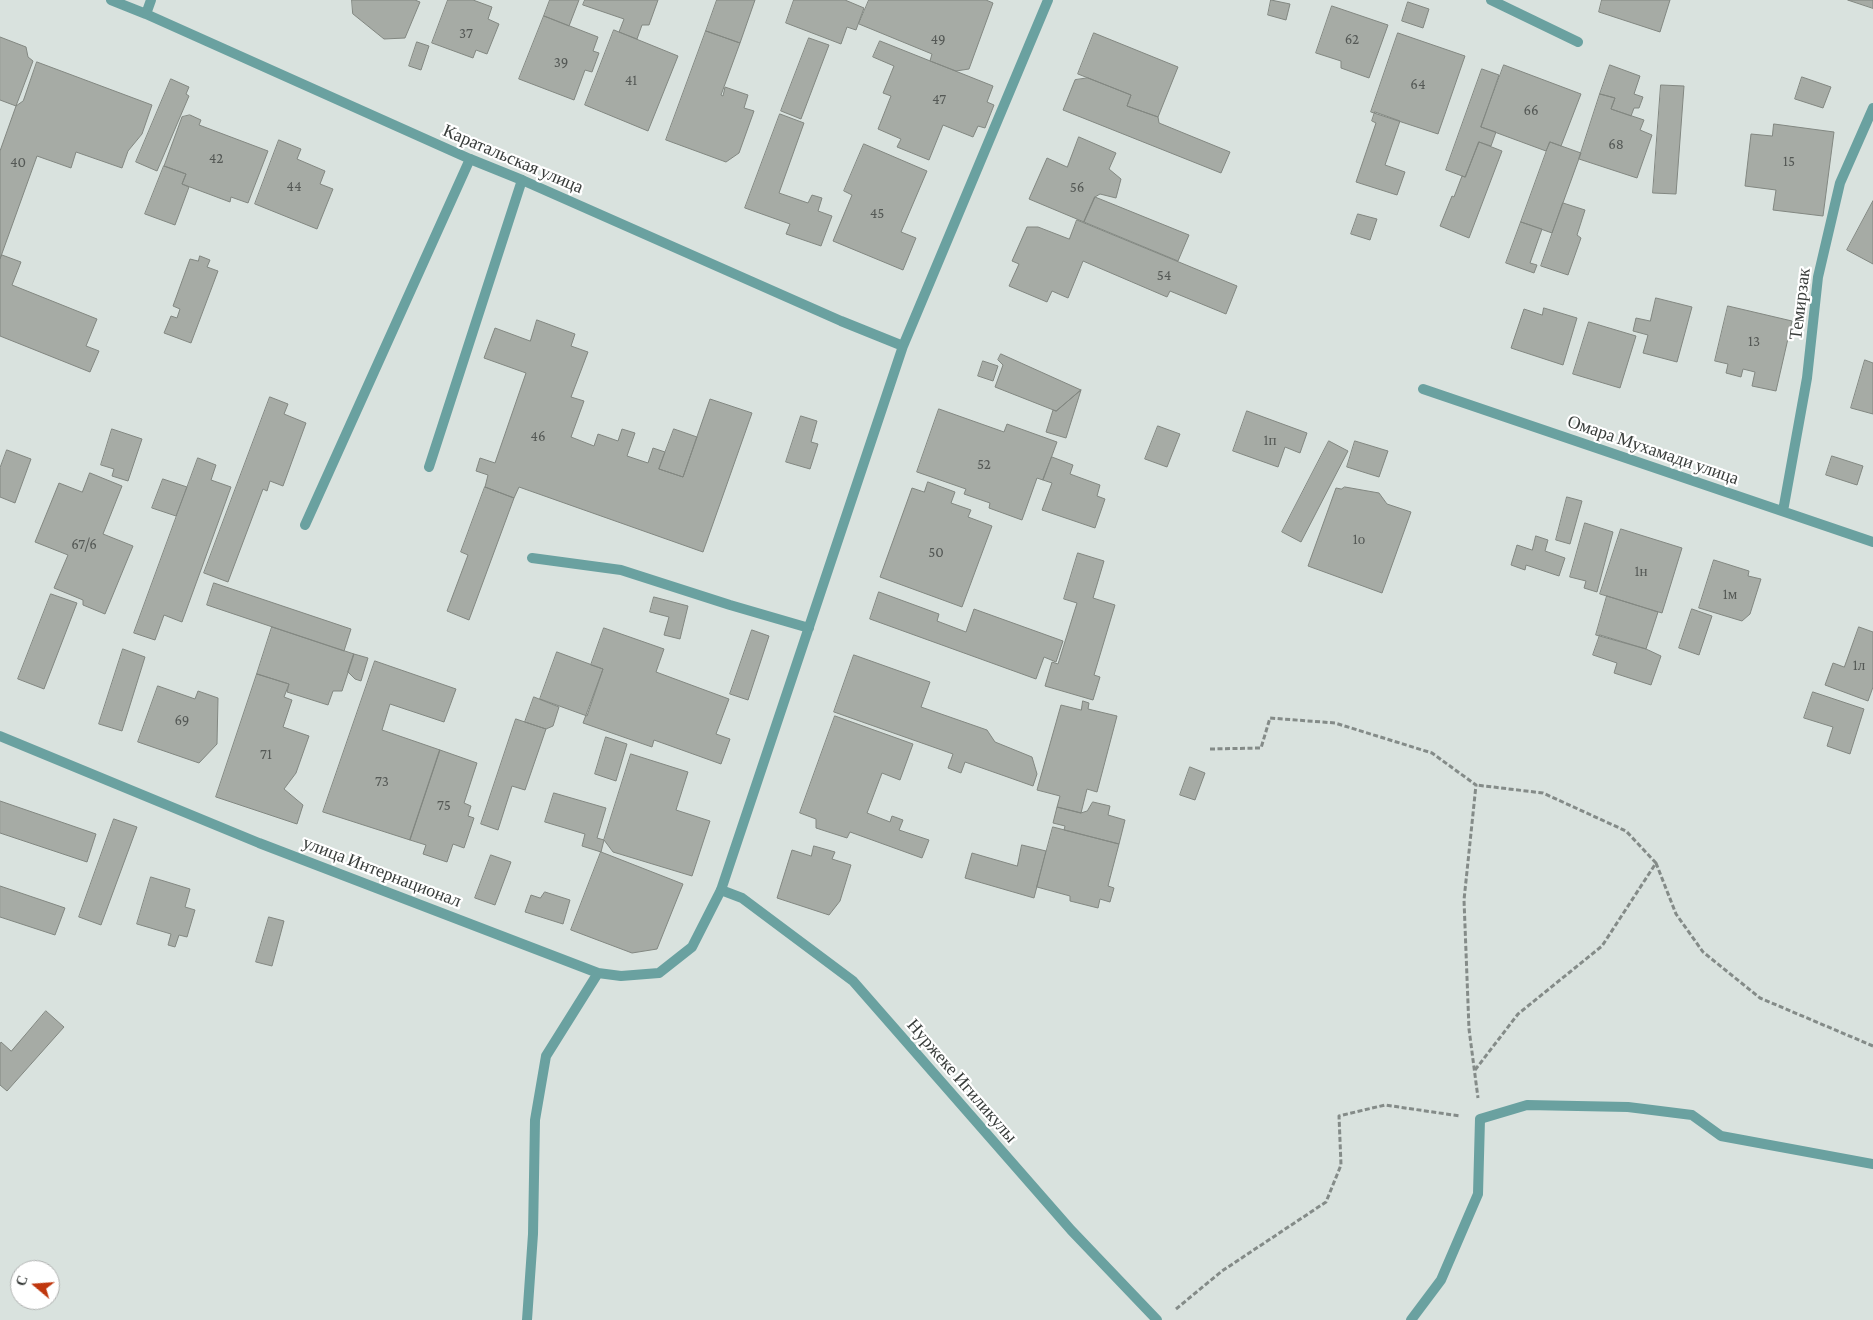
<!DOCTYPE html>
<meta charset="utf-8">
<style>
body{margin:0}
#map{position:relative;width:1873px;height:1320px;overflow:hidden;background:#d9e2de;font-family:"Crimson Pro",serif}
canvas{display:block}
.north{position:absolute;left:10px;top:1260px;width:50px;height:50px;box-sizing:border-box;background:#fff;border:1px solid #afb1b0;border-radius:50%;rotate:288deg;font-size:14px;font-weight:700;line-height:20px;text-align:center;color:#383c3a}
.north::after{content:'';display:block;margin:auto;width:18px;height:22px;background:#c0370e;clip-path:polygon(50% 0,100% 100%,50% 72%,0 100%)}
</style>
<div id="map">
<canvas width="1873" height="1320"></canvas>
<div class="north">С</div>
</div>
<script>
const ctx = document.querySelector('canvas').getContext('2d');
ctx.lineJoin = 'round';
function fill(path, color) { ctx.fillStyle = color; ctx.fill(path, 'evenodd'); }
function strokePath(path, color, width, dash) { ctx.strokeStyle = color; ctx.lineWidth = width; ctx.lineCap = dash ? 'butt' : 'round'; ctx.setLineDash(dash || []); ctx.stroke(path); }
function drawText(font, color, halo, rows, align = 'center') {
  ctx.font = font + ' "Crimson Pro",serif'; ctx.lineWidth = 4.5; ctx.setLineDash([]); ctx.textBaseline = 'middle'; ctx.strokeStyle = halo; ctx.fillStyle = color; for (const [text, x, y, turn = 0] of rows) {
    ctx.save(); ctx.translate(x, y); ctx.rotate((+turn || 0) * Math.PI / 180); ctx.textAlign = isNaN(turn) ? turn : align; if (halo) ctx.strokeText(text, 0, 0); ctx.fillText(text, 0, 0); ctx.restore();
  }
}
const building = new Path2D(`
 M 352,0 L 415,0 L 420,2 L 405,38 L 384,39 L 353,14 Z
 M 448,0 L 473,0 L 492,7 L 488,19 L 499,24 L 487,54 L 476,50 L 473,58 L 432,43 Z
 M 550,0 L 579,0 L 569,26 L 544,16 Z
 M 585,0 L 658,0 L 649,25 L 642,25 L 637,39 L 619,32 L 624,19 L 583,5 Z
 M 717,0 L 755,0 L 740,43 L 706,31 Z
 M 794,0 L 845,0 L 864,8 L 856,30 L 847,27 L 841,44 L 786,23 Z
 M 869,0 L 986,0 L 993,3 L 969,69 L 956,71 L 930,61 L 932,54 L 859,24 Z
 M 1271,0 L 1290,4 L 1286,20 L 1268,15 Z
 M 1602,0 L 1670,0 L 1660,32 L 1599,12 Z
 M 1848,0 L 1873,0 L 1873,8 Z
 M 1408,2 L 1429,9 L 1423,28 L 1402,21 Z
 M 1332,6 L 1388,25 L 1369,78 L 1341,68 L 1341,61 L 1316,53 Z
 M 544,16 L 598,37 L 593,51 L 599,53 L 592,72 L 585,70 L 574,100 L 519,79 Z
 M 614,30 L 678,56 L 648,131 L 585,105 Z
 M 706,31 L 740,43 L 721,95 L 723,96 L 725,87 L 748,95 L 744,108 L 754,111 L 739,153 L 726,162 L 666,140 Z
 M 1094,33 L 1178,67 L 1158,117 L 1127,106 L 1131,95 L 1078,74 Z
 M 1398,33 L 1465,56 L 1438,134 L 1371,112 Z
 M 0,37 L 26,47 L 28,57 L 33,61 L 16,106 L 0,100 Z
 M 809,38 L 829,45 L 801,119 L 781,111 Z
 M 880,41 L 993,86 L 987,102 L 994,105 L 985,128 L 978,126 L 973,137 L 943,125 L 929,160 L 897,147 L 901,139 L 878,129 L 891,96 L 883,93 L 894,66 L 873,57 Z
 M 417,42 L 429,46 L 421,70 L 409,66 Z
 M 37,62 L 152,105 L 142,134 L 128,151 L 122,168 L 76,152 L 71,168 L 37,156 L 0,259 L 0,151 L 16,106 L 23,101 Z
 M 1504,65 L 1581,94 L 1561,146 L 1550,142 L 1546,151 L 1481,127 Z
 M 1610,65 L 1640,76 L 1634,94 L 1643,97 L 1639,108 L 1634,108 L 1631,116 L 1611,109 L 1615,98 L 1600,94 Z
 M 1482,69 L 1499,75 L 1481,127 L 1496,132 L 1491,146 L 1479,142 L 1465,177 L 1446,170 Z
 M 1802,77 L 1831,87 L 1823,108 L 1795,99 Z
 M 1088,78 L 1131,95 L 1127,106 L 1158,117 L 1159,123 L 1230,152 L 1221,173 L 1063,110 L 1075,80 Z
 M 171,79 L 189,87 L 186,94 L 189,96 L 157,171 L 136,162 Z
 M 1661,85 L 1684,86 L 1676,194 L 1653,193 Z
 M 1600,94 L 1615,98 L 1611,109 L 1644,120 L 1640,130 L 1652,135 L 1637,178 L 1579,159 Z
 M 1375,112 L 1400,121 L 1385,165 L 1405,172 L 1397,195 L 1356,182 L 1376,123 L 1372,121 Z
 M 780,114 L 804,123 L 779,193 L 808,203 L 812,195 L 822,198 L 818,211 L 832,216 L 821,246 L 786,234 L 790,224 L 745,208 Z
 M 190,115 L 201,120 L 199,125 L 268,151 L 248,203 L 231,197 L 230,202 L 182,184 L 186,174 L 164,166 L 182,117 Z
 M 1774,124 L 1834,132 L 1823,216 L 1773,210 L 1776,190 L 1745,186 L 1751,134 L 1772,136 Z
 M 1079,137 L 1116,153 L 1109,169 L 1121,179 L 1116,198 L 1100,194 L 1095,197 L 1084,222 L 1029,199 L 1047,158 L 1067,167 Z
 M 279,140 L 301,149 L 297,159 L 325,171 L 320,184 L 333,189 L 317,229 L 255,204 Z
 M 1479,142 L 1502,151 L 1469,238 L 1440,226 L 1452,196 L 1454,197 L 1462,176 L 1465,177 Z
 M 1550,142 L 1581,153 L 1552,233 L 1521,222 Z
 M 864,144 L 927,171 L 901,232 L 916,238 L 903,270 L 833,241 L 852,195 L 844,191 Z
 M 164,166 L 186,174 L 182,184 L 189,187 L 175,225 L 145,214 Z
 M 1095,197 L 1189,235 L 1178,261 L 1084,222 Z
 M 1873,201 L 1873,264 L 1847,250 Z
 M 1563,203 L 1585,210 L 1577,235 L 1581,238 L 1568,275 L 1541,266 Z
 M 1358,214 L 1377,219 L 1370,240 L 1351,234 Z
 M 1077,220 L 1237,286 L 1226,314 L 1170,291 L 1167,297 L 1083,261 L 1068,298 L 1052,291 L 1047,302 L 1009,286 L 1019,264 L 1012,261 L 1027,227 L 1038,227 L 1069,239 Z
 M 1521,222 L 1542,229 L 1530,263 L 1537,265 L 1534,273 L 1506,263 Z
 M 2,255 L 21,262 L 12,285 L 97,319 L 86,346 L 99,351 L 90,372 L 0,336 L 0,259 Z
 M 200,256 L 210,260 L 207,267 L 218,271 L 191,343 L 164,333 L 171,316 L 177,318 L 180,309 L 173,306 L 190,259 L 198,261 Z
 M 1656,298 L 1692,307 L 1677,362 L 1643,353 L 1648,335 L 1633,331 L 1636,318 L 1650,321 Z
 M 1728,306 L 1792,321 L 1776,391 L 1752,386 L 1755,372 L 1743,369 L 1741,377 L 1726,373 L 1728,364 L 1715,361 Z
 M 1544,308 L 1577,318 L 1563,365 L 1511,348 L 1524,309 L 1542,315 Z
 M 537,320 L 575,334 L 571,346 L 588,352 L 571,397 L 584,401 L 571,437 L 594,446 L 598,434 L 618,441 L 622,429 L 635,433 L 627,456 L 648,463 L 653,448 L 665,452 L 659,469 L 683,477 L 710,399 L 752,413 L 703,552 L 519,487 L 514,498 L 485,487 L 488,475 L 476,471 L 480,458 L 495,463 L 526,373 L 484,358 L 495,328 L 530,341 Z
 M 1589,322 L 1636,336 L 1620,388 L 1573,374 Z
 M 1001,354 L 1081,390 L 1056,411 L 995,387 L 1003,365 L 998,360 Z
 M 1865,360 L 1873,363 L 1873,414 L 1851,408 Z
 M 983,361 L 998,366 L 993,381 L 978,376 Z
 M 1081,390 L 1066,438 L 1046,432 L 1053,410 L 1056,411 Z
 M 270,397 L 288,404 L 284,414 L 306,423 L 283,486 L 270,481 L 267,491 L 263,489 L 228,582 L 204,573 Z
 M 939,409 L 1004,432 L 1007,424 L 1057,442 L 1043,480 L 1037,478 L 1022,520 L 989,508 L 990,503 L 964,494 L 966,489 L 917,472 Z
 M 1247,411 L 1307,433 L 1300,453 L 1285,447 L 1278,467 L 1233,451 Z
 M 801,416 L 817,421 L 811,442 L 818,444 L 810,469 L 786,462 Z
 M 1158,426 L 1180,434 L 1167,467 L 1145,459 Z
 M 112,429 L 142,439 L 128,481 L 112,476 L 114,469 L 101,465 Z
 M 674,429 L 697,437 L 683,477 L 659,469 Z
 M 1329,441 L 1348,451 L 1301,542 L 1282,532 Z
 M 1355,441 L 1388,451 L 1379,477 L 1347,467 Z
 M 7,450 L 31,459 L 15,503 L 0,497 L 0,468 Z
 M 1832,456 L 1863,466 L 1857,485 L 1826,475 Z
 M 1052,457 L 1073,465 L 1070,474 L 1100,485 L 1097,496 L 1105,499 L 1095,528 L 1042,510 L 1052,483 L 1043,480 Z
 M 198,458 L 216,465 L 211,480 L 231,487 L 182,622 L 164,615 L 155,640 L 134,633 Z
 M 90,473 L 122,486 L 103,534 L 133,546 L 105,614 L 83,605 L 83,600 L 54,588 L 68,555 L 35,542 L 59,483 L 82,492 Z
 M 163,479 L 187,487 L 176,516 L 152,508 Z
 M 928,482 L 955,492 L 951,503 L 971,510 L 968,517 L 992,526 L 962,607 L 880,577 L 912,488 L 924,492 Z
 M 485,487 L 514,498 L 469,620 L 447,611 L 468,555 L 461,552 Z
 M 1345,487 L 1379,493 L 1387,504 L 1411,512 L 1382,593 L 1308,566 L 1336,488 L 1341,489 Z
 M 1567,497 L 1582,501 L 1570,544 L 1556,540 Z
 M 1585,523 L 1613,532 L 1597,592 L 1584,588 L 1586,581 L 1570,577 Z
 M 1621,529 L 1682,548 L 1662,613 L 1600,594 Z
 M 1536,536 L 1548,540 L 1545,551 L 1565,558 L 1559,576 L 1526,565 L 1525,570 L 1511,565 L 1517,545 L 1532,550 Z
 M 1078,553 L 1104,561 L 1093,598 L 1115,605 L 1094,675 L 1100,677 L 1093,700 L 1045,686 L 1052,662 L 1058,664 L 1077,603 L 1064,599 Z
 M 1714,560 L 1749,571 L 1748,576 L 1761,579 L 1750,614 L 1742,621 L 1699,608 Z
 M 214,583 L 351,629 L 344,651 L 207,605 Z
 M 879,592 L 939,614 L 937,621 L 966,632 L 974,609 L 1063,641 L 1056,662 L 1044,657 L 1036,679 L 870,619 Z
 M 51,594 L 77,603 L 44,689 L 18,679 Z
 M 1607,596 L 1658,612 L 1646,649 L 1596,635 Z
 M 654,597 L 688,606 L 680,639 L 664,635 L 669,617 L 650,612 Z
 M 1692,609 L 1712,616 L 1699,655 L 1679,648 Z
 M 272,627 L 354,654 L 342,691 L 333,691 L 328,705 L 287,692 L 289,684 L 257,674 Z
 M 1859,627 L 1873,632 L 1873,687 L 1868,701 L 1825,685 L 1833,663 L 1844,667 Z
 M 604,628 L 664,649 L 656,672 L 729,699 L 716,734 L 730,739 L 721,764 L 654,740 L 652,747 L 583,723 L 603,669 L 591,665 Z
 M 752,630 L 769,636 L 748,700 L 730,694 Z
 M 1600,635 L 1646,649 L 1661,656 L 1651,685 L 1614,673 L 1617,663 L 1593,655 Z
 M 123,649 L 145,657 L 122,731 L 99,724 Z
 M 557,652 L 603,669 L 587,716 L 540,699 Z
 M 354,654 L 368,658 L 361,681 L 355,679 L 348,672 Z
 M 854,655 L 930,682 L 921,707 L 987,730 L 995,742 L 1032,757 L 1037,774 L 1033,786 L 965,762 L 961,773 L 948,768 L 953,754 L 834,712 Z
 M 375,661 L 456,689 L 444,722 L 390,704 L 382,730 L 440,750 L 410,840 L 323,812 Z
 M 257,674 L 289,684 L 284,697 L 292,700 L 283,727 L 309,736 L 296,773 L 284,789 L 303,805 L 297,824 L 216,797 Z
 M 158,686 L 195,699 L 198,691 L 218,698 L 217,744 L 199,763 L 138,742 Z
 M 1813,692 L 1864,709 L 1850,754 L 1827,746 L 1833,727 L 1804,718 Z
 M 534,697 L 559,707 L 553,726 L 546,729 L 525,722 Z
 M 1083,701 L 1089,703 L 1088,709 L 1117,716 L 1097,792 L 1087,789 L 1081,813 L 1057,807 L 1060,796 L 1037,790 L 1061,705 L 1081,710 Z
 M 835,716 L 913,744 L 900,780 L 882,773 L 867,813 L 890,822 L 892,816 L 903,820 L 899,830 L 929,840 L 922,858 L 850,832 L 847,838 L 816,828 L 816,819 L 800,813 Z
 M 516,719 L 546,729 L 525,790 L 512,786 L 498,830 L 481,824 Z
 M 606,737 L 627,744 L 616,781 L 595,774 Z
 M 440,750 L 477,763 L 464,803 L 471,806 L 468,816 L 474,818 L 464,848 L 453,844 L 447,862 L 423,854 L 426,845 L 410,840 Z
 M 631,754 L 688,772 L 676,810 L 710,821 L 692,876 L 613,852 L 604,840 Z
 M 1190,767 L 1205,773 L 1195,800 L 1180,795 Z
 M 554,793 L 606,808 L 597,838 L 604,840 L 601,852 L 582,846 L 585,834 L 545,822 Z
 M 0,801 L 96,834 L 87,862 L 0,833 Z
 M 1093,802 L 1110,806 L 1108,815 L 1125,820 L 1119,844 L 1064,830 L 1065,826 L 1053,823 L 1057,807 L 1081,813 L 1087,811 Z
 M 114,819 L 137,827 L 101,925 L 79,917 Z
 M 1053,827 L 1119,844 L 1108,886 L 1114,888 L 1110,902 L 1100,899 L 1098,908 L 1070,901 L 1070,896 L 1037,887 Z
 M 1022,845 L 1046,851 L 1034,898 L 965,878 L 972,853 L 1017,866 Z
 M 814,846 L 835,852 L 832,859 L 851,865 L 840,901 L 829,915 L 777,898 L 792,850 L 811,856 Z
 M 601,852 L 683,884 L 657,949 L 632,953 L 571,930 Z
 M 491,855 L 511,862 L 495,905 L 475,898 Z
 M 151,877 L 190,889 L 185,907 L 195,910 L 187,937 L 179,935 L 175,947 L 168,945 L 171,934 L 137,924 Z
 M 0,886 L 65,908 L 55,935 L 0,917 Z
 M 545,892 L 570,900 L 563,924 L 525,912 L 531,895 L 540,898 Z
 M 269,917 L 284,921 L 272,966 L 256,962 Z
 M 46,1011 L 64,1027 L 7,1091 L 0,1085 L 0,1044 L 1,1042 L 11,1051 Z`);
fill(building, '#a6aba5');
strokePath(building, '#828781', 1);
strokePath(new Path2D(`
 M 1210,749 L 1261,748 L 1270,718 L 1335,723 L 1432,753 L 1476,785 L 1464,900 L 1469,1029 L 1478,1098
 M 1656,863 L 1676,914 L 1703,952 L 1760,998 L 1873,1046
 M 1475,1070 L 1518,1014 L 1602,946 L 1656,863 L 1626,831 L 1543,793 L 1476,785
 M 1176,1309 L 1222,1271 L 1326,1202 L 1341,1165 L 1339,1116 L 1385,1105 L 1460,1116`), '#848b88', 3, [5, 2.5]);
strokePath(new Path2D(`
 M 429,467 L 522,180
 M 305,525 L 470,159
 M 721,890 L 742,898 L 853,981 L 1071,1230 L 1157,1320
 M 1411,1320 L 1441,1280 L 1478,1194 L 1480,1119 L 1527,1105 L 1628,1107 L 1692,1115 L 1721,1136 L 1873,1164`), '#6aa1a0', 10);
strokePath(new Path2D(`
 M 111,0 L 146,14 L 470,159 L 522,180 L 841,321 L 903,346
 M 1491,0 L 1578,42
 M 146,14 L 151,0
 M 1423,389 L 1873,542
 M 1783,511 L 1807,378 L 1818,277 L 1840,183 L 1873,108
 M 532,558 L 621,570 L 730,605 L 809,628
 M 0,736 L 259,843 L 598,973 L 621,976 L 659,973 L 692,947 L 721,890 L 903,346 L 1048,0
 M 527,1320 L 533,1234 L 535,1120 L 546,1056 L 598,973`), '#6aa1a0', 10);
drawText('15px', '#545855', null, [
 ["37",466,33],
 ["49",938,39],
 ["62",1352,39],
 ["39",561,62],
 ["41",631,80],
 ["64",1418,84],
 ["47",939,99],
 ["66",1531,110],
 ["68",1616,144],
 ["42",216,158],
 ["15",1789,161],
 ["40",18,162],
 ["44",294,186],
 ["56",1077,187],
 ["45",877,213],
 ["54",1164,275],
 ["13",1754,341],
 ["46",538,436],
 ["1п",1270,440],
 ["52",984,464],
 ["1о",1359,539],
 ["67/6",84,544],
 ["50",936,552],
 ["1н",1641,571],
 ["1м",1730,594],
 ["1л",1859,665],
 ["69",182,720],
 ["71",266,754],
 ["73",382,781],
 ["75",444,805]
]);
drawText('18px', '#383c3a', '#fff', [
 ["Каратальская улица",513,159,23],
 ["Темирзак",1800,304,-83],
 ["Омара Мухамади улица",1653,450,19],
 ["улица Интернационал",382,872,21],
 ["Нуржеке Игиликулы",962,1081,49]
]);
</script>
